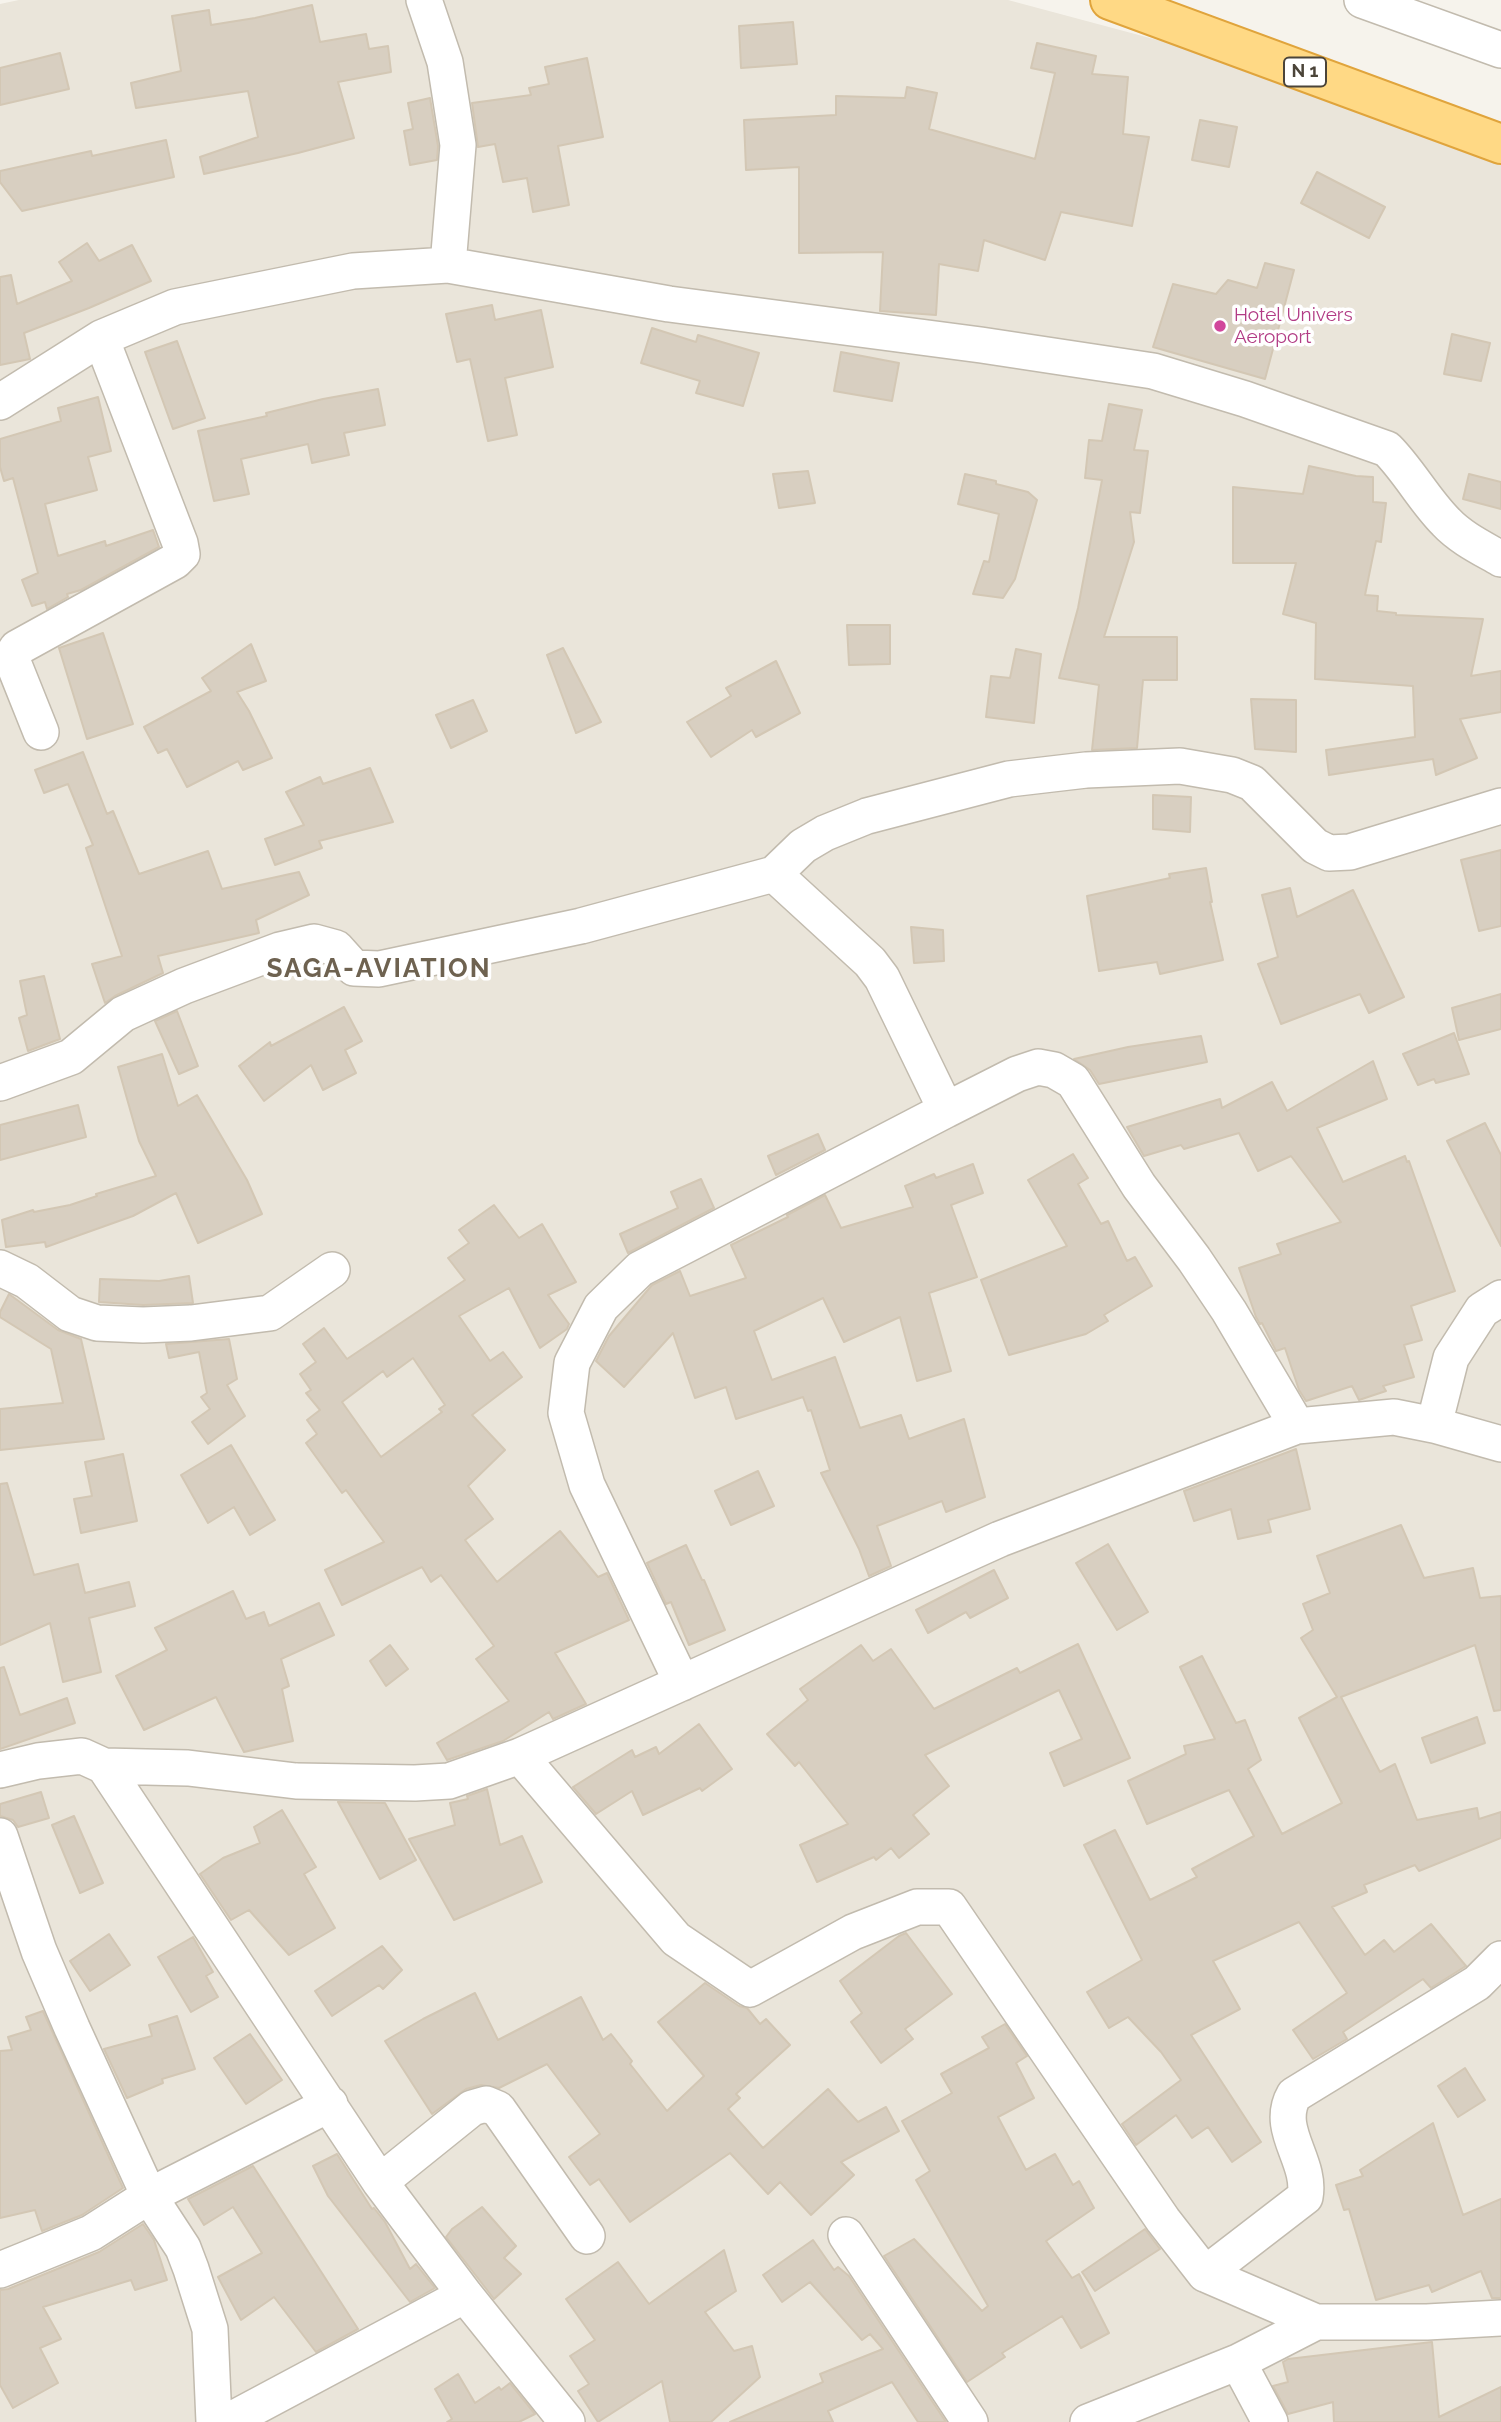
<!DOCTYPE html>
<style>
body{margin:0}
canvas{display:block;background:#f6f3ec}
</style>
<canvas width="1501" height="2422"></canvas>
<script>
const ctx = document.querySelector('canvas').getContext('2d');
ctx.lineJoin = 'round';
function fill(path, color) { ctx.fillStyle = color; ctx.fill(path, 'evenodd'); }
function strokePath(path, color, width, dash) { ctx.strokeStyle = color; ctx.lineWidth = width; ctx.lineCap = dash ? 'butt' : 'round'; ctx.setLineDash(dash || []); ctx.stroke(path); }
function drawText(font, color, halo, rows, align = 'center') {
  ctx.font = font + ' Raleway,sans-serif'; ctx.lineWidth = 7; ctx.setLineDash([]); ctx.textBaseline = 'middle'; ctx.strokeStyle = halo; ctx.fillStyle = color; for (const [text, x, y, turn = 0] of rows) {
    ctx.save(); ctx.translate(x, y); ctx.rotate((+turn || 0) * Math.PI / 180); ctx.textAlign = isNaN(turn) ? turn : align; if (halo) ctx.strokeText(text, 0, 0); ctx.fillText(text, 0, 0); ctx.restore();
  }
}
fill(new Path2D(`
 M 19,0 L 1008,0 L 1501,132 L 1501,2422 L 0,2422 L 0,4 Z`), '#eae5da');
const building = new Path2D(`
 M 312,5 L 320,42 L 366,34 L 369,49 L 388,46 L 391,72 L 338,82 L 354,138 L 298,153 L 204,174 L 200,157 L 258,137 L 248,91 L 136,108 L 131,83 L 181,71 L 172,16 L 209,10 L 211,25 L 255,18 Z
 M 793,22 L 797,64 L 741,68 L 739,26 Z
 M 1037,43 L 1096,56 L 1092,74 L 1128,77 L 1123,134 L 1149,137 L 1132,226 L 1061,212 L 1045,260 L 984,240 L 978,271 L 939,264 L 936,315 L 880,311 L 883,252 L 799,253 L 799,167 L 746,170 L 744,120 L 836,115 L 836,96 L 905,98 L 907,87 L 937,93 L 929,129 L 1035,159 L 1055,73 L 1031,68 Z
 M 60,53 L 69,89 L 0,105 L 0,68 Z
 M 587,58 L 603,137 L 558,146 L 569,205 L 533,212 L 527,178 L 503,182 L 495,144 L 478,147 L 472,103 L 531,95 L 529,88 L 549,84 L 545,67 Z
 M 430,98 L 438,146 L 437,160 L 410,165 L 404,131 L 413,129 L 408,103 Z
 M 1200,120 L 1237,127 L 1229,167 L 1192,160 Z
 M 166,140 L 174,177 L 22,211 L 0,182 L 0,171 L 91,151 L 92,156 Z
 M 1317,172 L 1385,207 L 1369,238 L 1301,203 Z
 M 87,243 L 99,261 L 132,245 L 151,281 L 89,308 L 24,333 L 30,359 L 0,365 L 0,277 L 11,275 L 17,304 L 72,281 L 59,262 Z
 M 1265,263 L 1294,270 L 1265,379 L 1153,347 L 1173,284 L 1216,294 L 1228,280 L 1257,288 Z
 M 492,305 L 495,320 L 541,310 L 553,367 L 505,378 L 517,435 L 488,441 L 470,359 L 457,362 L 446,314 Z
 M 652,328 L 696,342 L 698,335 L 759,353 L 743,406 L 696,393 L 700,381 L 641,363 Z
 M 1452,334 L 1490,343 L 1481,381 L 1444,374 Z
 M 177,341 L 205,418 L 173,429 L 145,352 Z
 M 841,352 L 899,363 L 892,401 L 834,391 Z
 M 378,389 L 385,425 L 344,433 L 349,455 L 312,463 L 308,444 L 241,459 L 249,494 L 214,501 L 198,431 L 267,416 L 266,413 L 323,399 Z
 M 98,397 L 111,451 L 88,457 L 97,490 L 45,504 L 58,556 L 105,541 L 106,546 L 153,530 L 159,547 L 81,590 L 67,594 L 68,597 L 47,609 L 45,602 L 32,606 L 22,580 L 38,573 L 13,478 L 4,481 L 0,467 L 0,439 L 61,421 L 58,408 Z
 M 1109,404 L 1142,410 L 1134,450 L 1148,451 L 1140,513 L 1130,512 L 1134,542 L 1104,637 L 1177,637 L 1177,680 L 1143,680 L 1137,748 L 1092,750 L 1099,685 L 1059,678 L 1078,608 L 1102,480 L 1085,478 L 1089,440 L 1102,441 Z
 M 1309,466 L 1356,476 L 1373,477 L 1373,502 L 1386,503 L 1381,542 L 1376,541 L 1365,595 L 1378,596 L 1377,611 L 1396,613 L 1396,615 L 1483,619 L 1471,676 L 1501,671 L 1501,712 L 1460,719 L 1477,758 L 1436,775 L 1433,759 L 1329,775 L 1326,750 L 1415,737 L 1413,686 L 1315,679 L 1316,623 L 1283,614 L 1296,563 L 1233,563 L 1233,487 L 1303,494 Z
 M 808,471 L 815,503 L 779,508 L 773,474 Z
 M 965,474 L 996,481 L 996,484 L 1028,492 L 1037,500 L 1015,579 L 1003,598 L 973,594 L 984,561 L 989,562 L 999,514 L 958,504 Z
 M 1469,474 L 1501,482 L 1501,509 L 1463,499 Z
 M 847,625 L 890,625 L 890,664 L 849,665 Z
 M 103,633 L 133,724 L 87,739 L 59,648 Z
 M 251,644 L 266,681 L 237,692 L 249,711 L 272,758 L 243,770 L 238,761 L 187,787 L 167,749 L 158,753 L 144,727 L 211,691 L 202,678 Z
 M 563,648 L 601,722 L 576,733 L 547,655 Z
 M 1016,649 L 1041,654 L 1034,723 L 986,717 L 991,676 L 1010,678 Z
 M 776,661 L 800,713 L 756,737 L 752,730 L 711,757 L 687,722 L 731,696 L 726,688 Z
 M 1251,699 L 1296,700 L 1296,752 L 1255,749 Z
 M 473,700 L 487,731 L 451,748 L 436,715 Z
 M 83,752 L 107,814 L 113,811 L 139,874 L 208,851 L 222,889 L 299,872 L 309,895 L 256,920 L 259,933 L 158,956 L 163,973 L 115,996 L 105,1003 L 92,964 L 122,956 L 86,848 L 93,845 L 68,784 L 44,793 L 35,770 Z
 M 370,768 L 393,822 L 319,841 L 322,848 L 275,865 L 265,839 L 304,825 L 286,792 L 320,777 L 323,784 Z
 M 1153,795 L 1191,797 L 1190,832 L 1153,829 Z
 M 1501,850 L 1501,926 L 1479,931 L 1461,860 Z
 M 1206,868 L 1212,902 L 1210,902 L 1223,960 L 1160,974 L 1157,962 L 1099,971 L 1087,896 L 1170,878 L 1169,874 Z
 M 1290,888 L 1297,917 L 1353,890 L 1404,997 L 1369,1013 L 1360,994 L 1281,1024 L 1258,964 L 1278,957 L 1262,895 Z
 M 911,927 L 943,930 L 944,961 L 914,963 Z
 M 44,976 L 60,1039 L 28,1051 L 19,1018 L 27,1015 L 20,981 Z
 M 1501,994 L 1501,1029 L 1459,1040 L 1452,1008 Z
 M 344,1007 L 362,1041 L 345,1050 L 356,1073 L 323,1090 L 311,1065 L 264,1101 L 239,1066 L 270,1042 L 271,1046 Z
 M 177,1011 L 198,1066 L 179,1074 L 155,1021 Z
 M 1454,1033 L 1469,1074 L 1436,1083 L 1434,1079 L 1418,1085 L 1403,1054 Z
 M 1201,1036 L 1207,1062 L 1099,1084 L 1090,1070 L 1074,1059 L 1128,1047 Z
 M 162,1054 L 178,1106 L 197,1095 L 247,1180 L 262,1214 L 198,1243 L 176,1193 L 133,1216 L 46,1247 L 45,1242 L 6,1247 L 2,1220 L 33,1210 L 34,1212 L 70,1205 L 97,1196 L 96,1194 L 156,1176 L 139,1141 L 118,1067 Z
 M 1373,1061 L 1387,1099 L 1317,1128 L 1343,1182 L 1405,1156 L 1407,1162 L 1409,1161 L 1455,1291 L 1411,1306 L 1422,1340 L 1404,1345 L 1414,1377 L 1383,1386 L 1386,1391 L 1359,1400 L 1352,1386 L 1306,1401 L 1299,1390 L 1285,1348 L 1276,1351 L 1262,1323 L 1260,1324 L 1256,1317 L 1239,1268 L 1281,1254 L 1277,1244 L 1341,1222 L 1291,1156 L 1258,1171 L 1239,1133 L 1184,1149 L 1181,1145 L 1144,1156 L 1127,1127 L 1220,1099 L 1222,1108 L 1272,1082 L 1287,1111 Z
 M 78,1105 L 86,1137 L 0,1160 L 0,1125 Z
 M 1485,1123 L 1501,1155 L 1501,1246 L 1447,1141 Z
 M 818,1134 L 825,1150 L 776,1175 L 768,1156 Z
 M 1073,1154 L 1088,1178 L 1078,1184 L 1101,1224 L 1108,1221 L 1127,1261 L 1135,1257 L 1152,1286 L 1104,1315 L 1108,1321 L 1086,1334 L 1009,1355 L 981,1280 L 1067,1246 L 1028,1180 Z
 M 973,1164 L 983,1193 L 951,1205 L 977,1277 L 929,1293 L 951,1371 L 917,1381 L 900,1317 L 844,1342 L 823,1298 L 754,1331 L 772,1380 L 835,1357 L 860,1428 L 901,1415 L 909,1439 L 964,1419 L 985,1497 L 946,1512 L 942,1501 L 877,1526 L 891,1566 L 869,1576 L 859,1549 L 821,1473 L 830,1470 L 811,1410 L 808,1411 L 803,1397 L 736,1419 L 726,1387 L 695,1398 L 673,1333 L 624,1387 L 596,1361 L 609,1336 L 652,1285 L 680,1271 L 690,1296 L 746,1278 L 731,1245 L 788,1217 L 787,1215 L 825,1195 L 841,1228 L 913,1207 L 905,1186 L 934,1174 L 936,1178 Z
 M 701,1179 L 714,1208 L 628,1253 L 620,1234 L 678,1208 L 671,1192 Z
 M 494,1205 L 519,1238 L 542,1224 L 576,1282 L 548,1295 L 569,1324 L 567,1329 L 540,1348 L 509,1288 L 459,1316 L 490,1361 L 503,1352 L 522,1377 L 472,1415 L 505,1450 L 468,1486 L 493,1519 L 465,1540 L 497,1582 L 560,1531 L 598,1577 L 607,1573 L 629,1620 L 555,1653 L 586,1704 L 553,1719 L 549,1712 L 503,1741 L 447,1760 L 437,1743 L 509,1701 L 476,1659 L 494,1646 L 441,1575 L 431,1582 L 422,1567 L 342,1605 L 325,1570 L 384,1542 L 346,1490 L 342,1493 L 306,1443 L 317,1434 L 307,1420 L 320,1410 L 306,1393 L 311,1390 L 300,1374 L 316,1362 L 303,1344 L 324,1328 L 347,1359 L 465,1280 L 448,1258 L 469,1243 L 459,1230 ZM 413,1358 L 445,1405 L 439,1409 L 442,1412 L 381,1457 L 342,1402 L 383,1371 L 387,1377 Z
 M 189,1276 L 193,1303 L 143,1305 L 99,1302 L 100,1279 L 159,1281 Z
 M 9,1294 L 58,1330 L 81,1339 L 104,1439 L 0,1450 L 0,1409 L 63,1403 L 51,1349 L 0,1317 L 0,1312 Z
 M 229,1339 L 237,1379 L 227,1385 L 245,1416 L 208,1444 L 192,1422 L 210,1409 L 201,1397 L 207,1393 L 199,1352 L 169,1358 L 166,1344 Z
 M 231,1445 L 275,1520 L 250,1535 L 234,1507 L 208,1523 L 181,1475 Z
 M 1296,1449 L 1310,1509 L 1268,1520 L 1271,1532 L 1238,1539 L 1231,1509 L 1194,1521 L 1184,1491 Z
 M 123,1454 L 137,1521 L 81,1533 L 74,1499 L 92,1496 L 85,1462 Z
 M 758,1471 L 774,1506 L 731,1525 L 715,1491 Z
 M 7,1483 L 34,1575 L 78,1564 L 85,1593 L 129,1582 L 135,1606 L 89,1618 L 101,1672 L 63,1682 L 50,1623 L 0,1645 L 0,1484 Z
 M 1401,1525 L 1424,1578 L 1473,1568 L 1480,1598 L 1501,1596 L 1501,1710 L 1494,1711 L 1475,1645 L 1341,1697 L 1380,1772 L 1395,1764 L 1417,1820 L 1477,1808 L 1479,1819 L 1501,1812 L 1501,1838 L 1419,1871 L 1415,1865 L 1364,1885 L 1367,1892 L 1332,1907 L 1365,1955 L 1384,1940 L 1394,1952 L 1431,1924 L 1466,1966 L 1431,1988 L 1423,1979 L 1343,2032 L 1347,2039 L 1313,2059 L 1293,2030 L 1347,1993 L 1299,1922 L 1213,1961 L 1240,2009 L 1191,2035 L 1261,2142 L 1232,2162 L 1208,2127 L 1192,2138 L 1176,2115 L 1136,2145 L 1122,2124 L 1181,2080 L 1161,2052 L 1128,2017 L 1109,2028 L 1087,1992 L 1142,1960 L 1084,1845 L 1115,1830 L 1150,1900 L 1197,1877 L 1192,1869 L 1254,1836 L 1229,1790 L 1147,1824 L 1128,1781 L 1186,1754 L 1184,1746 L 1215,1739 L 1180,1667 L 1202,1656 L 1236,1723 L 1245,1720 L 1261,1760 L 1248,1769 L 1282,1834 L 1342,1803 L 1299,1718 L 1337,1697 L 1301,1638 L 1313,1630 L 1303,1604 L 1330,1593 L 1317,1556 Z
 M 1108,1544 L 1148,1612 L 1117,1630 L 1076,1563 Z
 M 686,1545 L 702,1580 L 704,1580 L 725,1630 L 689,1645 L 671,1602 L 666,1604 L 647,1563 Z
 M 994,1570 L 1008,1598 L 970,1618 L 966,1612 L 928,1633 L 916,1610 Z
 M 233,1591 L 246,1619 L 264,1612 L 269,1626 L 319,1603 L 334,1635 L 281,1659 L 289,1686 L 282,1689 L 293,1741 L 244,1752 L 216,1697 L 144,1730 L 116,1676 L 167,1650 L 155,1628 Z
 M 1078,1644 L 1130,1758 L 1064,1786 L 1050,1753 L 1082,1739 L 1059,1690 L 925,1755 L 949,1786 L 913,1815 L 929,1834 L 899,1858 L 891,1848 L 876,1860 L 874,1857 L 817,1882 L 800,1845 L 848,1824 L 799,1762 L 795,1766 L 767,1734 L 808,1700 L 800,1689 L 861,1645 L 873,1661 L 891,1649 L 934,1709 L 1017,1668 L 1020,1673 Z
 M 390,1645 L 408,1669 L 386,1686 L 370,1661 Z
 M 4,1667 L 20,1715 L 67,1698 L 75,1723 L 0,1749 L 0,1668 Z
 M 1477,1717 L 1485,1743 L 1431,1763 L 1422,1738 Z
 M 699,1724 L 732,1769 L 702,1791 L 700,1788 L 643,1815 L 632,1791 L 596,1814 L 573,1787 L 632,1750 L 635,1757 L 656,1747 L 659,1754 Z
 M 487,1789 L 500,1845 L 522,1836 L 542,1882 L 454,1920 L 409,1839 L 455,1825 L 450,1803 L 468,1799 L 467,1796 Z
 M 41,1792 L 49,1818 L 18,1827 L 13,1820 L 0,1816 L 0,1804 Z
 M 338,1802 L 385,1803 L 416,1860 L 380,1879 Z
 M 282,1810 L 316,1867 L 304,1874 L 335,1928 L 289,1955 L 249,1910 L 231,1920 L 200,1874 L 223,1858 L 260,1843 L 254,1827 Z
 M 74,1816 L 103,1883 L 80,1893 L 52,1825 Z
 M 906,1933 L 952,1994 L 905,2029 L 913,2039 L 881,2063 L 851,2022 L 862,2013 L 840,1981 L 899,1936 Z
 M 109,1934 L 130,1965 L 90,1991 L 70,1961 Z
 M 193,1937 L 213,1972 L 206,1976 L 218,1997 L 191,2012 L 158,1957 Z
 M 382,1946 L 402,1970 L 383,1989 L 379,1985 L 332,2016 L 315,1991 Z
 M 705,1983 L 739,2006 L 747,2008 L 760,2024 L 766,2019 L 790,2045 L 736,2094 L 740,2098 L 728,2109 L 763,2148 L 828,2089 L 858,2122 L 886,2107 L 899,2131 L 841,2162 L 854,2175 L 811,2215 L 780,2182 L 768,2194 L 730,2153 L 630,2222 L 599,2179 L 590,2185 L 569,2157 L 600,2134 L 547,2064 L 499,2088 L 481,2085 L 466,2089 L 432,2114 L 385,2041 L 423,2019 L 475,1993 L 498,2040 L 581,1997 L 603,2040 L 611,2034 L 632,2061 L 630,2064 L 667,2111 L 704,2076 L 658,2022 Z
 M 43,2011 L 123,2188 L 82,2215 L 42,2231 L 35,2210 L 0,2218 L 0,2051 L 12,2050 L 8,2037 L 31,2030 L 26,2017 Z
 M 177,2016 L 195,2069 L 162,2079 L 163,2083 L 127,2098 L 104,2049 L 152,2036 L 149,2025 Z
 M 1005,2024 L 1027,2056 L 1016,2063 L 1034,2098 L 998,2117 L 1026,2170 L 1055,2154 L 1073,2185 L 1079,2181 L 1094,2208 L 1046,2241 L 1072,2278 L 1079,2274 L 1109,2333 L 1081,2348 L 1062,2316 L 1002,2353 L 1005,2357 L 967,2382 L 884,2256 L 914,2239 L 982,2311 L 988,2306 L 916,2180 L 930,2171 L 902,2121 L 952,2093 L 941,2074 L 989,2048 L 982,2037 Z
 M 250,2034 L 282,2080 L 246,2104 L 214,2058 Z
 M 1465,2068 L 1485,2100 L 1458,2117 L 1438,2086 Z
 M 1433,2123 L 1463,2215 L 1501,2199 L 1501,2298 L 1492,2298 L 1481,2271 L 1432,2292 L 1429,2285 L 1376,2300 L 1349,2209 L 1344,2210 L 1336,2185 L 1363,2176 L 1360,2170 Z
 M 337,2154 L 372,2209 L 374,2208 L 385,2222 L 410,2269 L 416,2264 L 435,2288 L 410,2302 L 328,2196 L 313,2166 Z
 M 253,2166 L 358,2329 L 316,2352 L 274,2297 L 241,2320 L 218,2277 L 262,2253 L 233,2207 L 204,2225 L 188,2199 Z
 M 482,2207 L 516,2246 L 504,2258 L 521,2274 L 494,2299 L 446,2237 L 452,2229 Z
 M 143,2224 L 154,2240 L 167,2280 L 135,2290 L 131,2280 L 43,2307 L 61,2339 L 40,2348 L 58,2383 L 13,2408 L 0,2385 L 0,2290 L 8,2289 L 99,2252 Z
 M 1145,2229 L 1160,2249 L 1095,2291 L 1082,2272 Z
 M 813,2240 L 834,2270 L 838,2267 L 849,2276 L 946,2422 L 918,2422 L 892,2382 L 828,2411 L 833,2422 L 730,2422 L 823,2382 L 820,2374 L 883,2349 L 870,2334 L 862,2340 L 810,2282 L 782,2302 L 763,2275 Z
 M 724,2250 L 736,2291 L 705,2312 L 734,2351 L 752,2346 L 760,2377 L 711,2422 L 670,2422 L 662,2381 L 598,2422 L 578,2391 L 589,2384 L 570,2356 L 595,2340 L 566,2299 L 618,2262 L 649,2304 Z
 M 1432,2342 L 1439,2417 L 1501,2387 L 1501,2422 L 1334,2422 L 1333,2402 L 1288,2414 L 1273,2386 L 1288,2382 L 1283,2362 L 1288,2359 Z
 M 458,2374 L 475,2403 L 499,2387 L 501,2390 L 510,2383 L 535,2414 L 519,2422 L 447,2422 L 452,2419 L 435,2389 Z`);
fill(building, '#d8cfc1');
strokePath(building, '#d3c7b4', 2);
const minor = new Path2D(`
 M 424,0 L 445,62 L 458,145 L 448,265
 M 1362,0 L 1501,50
 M 0,402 L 101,338 L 175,307 L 353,271 L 448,265 L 669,304 L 981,345 L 1153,371 L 1245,399 L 1387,449 C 1409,471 1424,500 1446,522 C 1461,538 1482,548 1501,559
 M 41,732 L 13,662 L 13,654 L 17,648 L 175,561 L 182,554 L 180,543 L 101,338
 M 774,874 L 870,962 L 882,978 L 946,1110 L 1017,1074 L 1038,1067 L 1054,1070 L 1073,1081 L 1139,1186 L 1194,1259 L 1229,1311 L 1297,1426
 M 0,1083 L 71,1057 L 123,1014 L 184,986 L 280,950 L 314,942 L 336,948 L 354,968 L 379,969 L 581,926 L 774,874 L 803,846 L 825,833 L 867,816 L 1009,779 L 1086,770 L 1180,766 L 1232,775 L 1252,783 L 1315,846 L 1329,853 L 1350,852 L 1501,806
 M 0,1268 L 27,1281 L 70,1314 L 97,1323 L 143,1325 L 191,1323 L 270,1313 L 332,1270
 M 1434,1425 L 1451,1358 L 1482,1310 L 1501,1298
 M 682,1683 L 587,1485 L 566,1413 L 572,1363 L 601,1307 L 640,1269 L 946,1110
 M 520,1756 L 676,1939 L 750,1989 L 853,1932 L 917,1907 L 949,1907 L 1163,2220 L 1205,2274 L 1316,2322
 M 104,1766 L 380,2182 L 465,2295 L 567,2422
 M 0,1770 L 38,1761 L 82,1756 L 104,1766 L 188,1768 L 296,1781 L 415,1783 L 449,1781 L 520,1756 L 1000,1539 L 1297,1426 L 1394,1417 L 1434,1425 L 1501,1444
 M 0,1836 L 39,1951 L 72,2028 L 149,2196 L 183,2248 L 191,2269 L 210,2329 L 214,2422
 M 380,2182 L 472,2108 L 486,2104 L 498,2109 L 587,2236
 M 846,2235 L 970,2422
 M 0,2270 L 91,2233 L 149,2196 L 330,2104
 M 1205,2274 L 1305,2197 C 1312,2161 1274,2130 1294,2095 L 1477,1983 L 1501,1959
 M 1238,2362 L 1270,2422
 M 227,2422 L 465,2295
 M 1088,2422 L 1238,2362 L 1316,2322 L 1427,2322 L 1501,2318`);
const trunk = new Path2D(`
 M 1110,0 L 1501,144`);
strokePath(minor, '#c2bbae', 38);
strokePath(trunk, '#e0a43c', 42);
strokePath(minor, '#fff', 35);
strokePath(trunk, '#ffd985', 38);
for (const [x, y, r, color] of [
 [1220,326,7,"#d1479c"]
]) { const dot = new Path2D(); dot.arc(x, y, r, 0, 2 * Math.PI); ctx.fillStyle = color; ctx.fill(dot); strokePath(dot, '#fff', 2.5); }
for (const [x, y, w] of [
 [1305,72,42]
]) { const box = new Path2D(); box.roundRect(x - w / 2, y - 14.5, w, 29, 5); ctx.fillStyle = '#fff'; ctx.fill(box); strokePath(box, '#4b4439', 2); }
drawText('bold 18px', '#4b4439', null, [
 ["N 1",1305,72]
]);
drawText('19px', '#b23c85', '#fff', [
 ["Hotel Univers",1234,315],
 ["Aeroport",1234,337]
], 'left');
ctx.letterSpacing = '2px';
drawText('bold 26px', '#6e6250', '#fff', [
 ["SAGA-AVIATION",379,969]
]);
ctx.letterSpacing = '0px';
</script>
